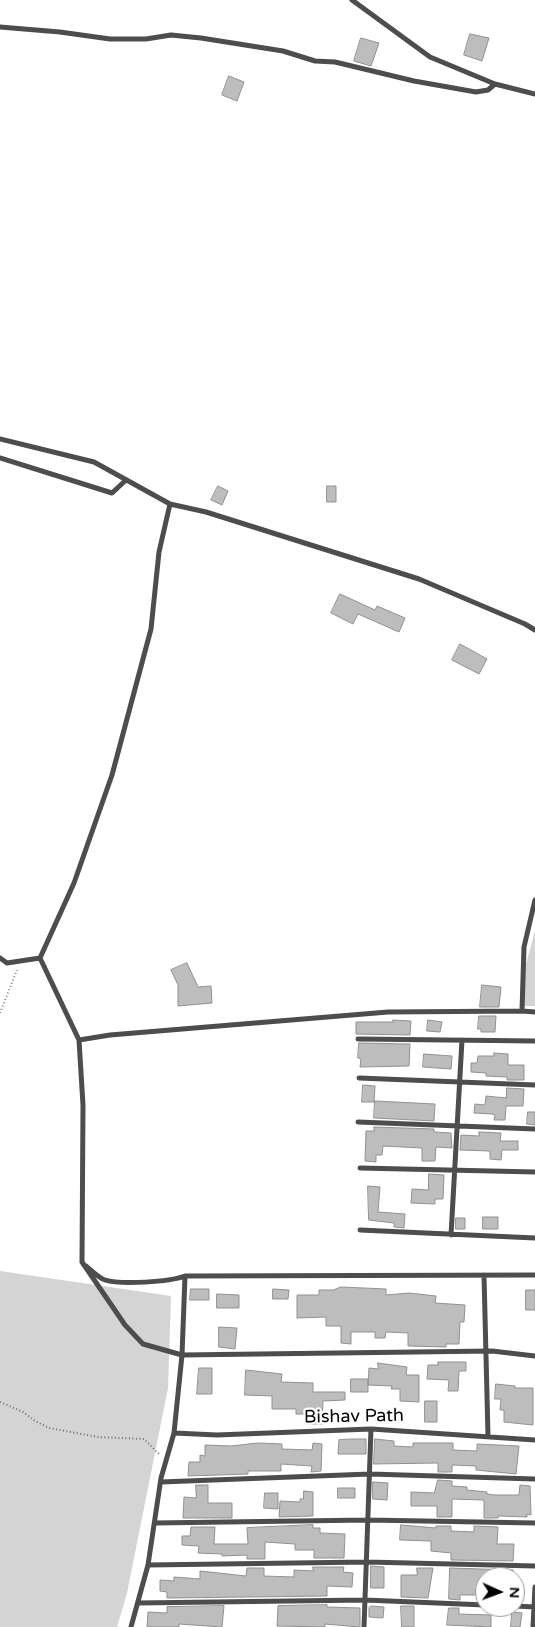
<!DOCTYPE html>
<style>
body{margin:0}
#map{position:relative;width:535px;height:1627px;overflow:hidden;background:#fff;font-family:"Varela Round",sans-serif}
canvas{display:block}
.north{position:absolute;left:475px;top:1567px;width:50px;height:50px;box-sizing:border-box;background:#fff;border:1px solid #999;border-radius:50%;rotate:92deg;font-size:14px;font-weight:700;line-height:20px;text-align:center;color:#000}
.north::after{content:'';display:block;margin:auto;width:18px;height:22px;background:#000;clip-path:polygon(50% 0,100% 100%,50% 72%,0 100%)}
</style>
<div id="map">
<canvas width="535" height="1627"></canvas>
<div class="north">N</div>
</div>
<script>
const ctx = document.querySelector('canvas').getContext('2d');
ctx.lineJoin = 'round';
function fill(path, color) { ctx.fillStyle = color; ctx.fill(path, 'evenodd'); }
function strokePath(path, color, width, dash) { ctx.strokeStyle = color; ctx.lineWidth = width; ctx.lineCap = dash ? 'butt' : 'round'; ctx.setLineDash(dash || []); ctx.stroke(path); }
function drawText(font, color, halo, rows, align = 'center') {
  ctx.font = font + ' "Varela Round",sans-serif'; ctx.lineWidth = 4.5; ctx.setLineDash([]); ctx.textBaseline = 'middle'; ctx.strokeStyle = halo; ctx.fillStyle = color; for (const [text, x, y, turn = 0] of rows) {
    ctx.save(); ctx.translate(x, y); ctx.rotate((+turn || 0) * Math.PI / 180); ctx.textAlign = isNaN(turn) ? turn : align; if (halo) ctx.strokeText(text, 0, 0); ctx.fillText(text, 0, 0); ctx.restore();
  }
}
fill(new Path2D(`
 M 535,931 L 535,1006 L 523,1006 L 525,968 Z
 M 0,1271 L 171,1296 L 168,1388 L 127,1593 L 117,1627 L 0,1627 Z`), '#d4d4d4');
const building = new Path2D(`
 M 470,34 L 489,38 L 482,61 L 464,55 Z
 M 361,38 L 379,43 L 371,66 L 354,61 Z
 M 229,76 L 244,82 L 237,101 L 222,95 Z
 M 218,486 L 228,491 L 222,505 L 211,500 Z
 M 327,486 L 336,486 L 336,502 L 327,502 Z
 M 340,594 L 375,610 L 377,606 L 405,618 L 399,632 L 358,614 L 353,624 L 331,613 Z
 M 460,644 L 487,659 L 479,674 L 452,660 Z
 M 187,963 L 198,987 L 211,986 L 212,1003 L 178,1006 L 178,985 L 171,970 Z
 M 482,985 L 501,987 L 499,1007 L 480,1007 Z
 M 479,1016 L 496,1016 L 495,1032 L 481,1032 L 481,1029 L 478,1029 Z
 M 393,1020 L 411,1021 L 410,1035 L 356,1034 L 356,1022 L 393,1022 Z
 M 428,1020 L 442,1022 L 440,1032 L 427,1031 Z
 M 359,1043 L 410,1044 L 409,1066 L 360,1067 L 361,1059 L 358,1058 Z
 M 494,1053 L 508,1054 L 508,1065 L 524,1065 L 524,1080 L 507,1080 L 507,1077 L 486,1076 L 486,1073 L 471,1072 L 471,1063 L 477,1063 L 478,1056 L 494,1056 Z
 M 424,1054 L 452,1056 L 451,1069 L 423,1067 Z
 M 363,1085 L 375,1086 L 374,1102 L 362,1102 Z
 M 507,1088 L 524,1089 L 523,1106 L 506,1106 L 505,1120 L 494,1120 L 495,1115 L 492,1114 L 474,1113 L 475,1104 L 485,1105 L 486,1096 L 506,1098 Z
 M 375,1101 L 435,1104 L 434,1121 L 374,1118 Z
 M 528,1112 L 535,1112 L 535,1125 L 527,1124 Z
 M 374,1127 L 434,1129 L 434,1132 L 451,1133 L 452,1148 L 436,1147 L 435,1161 L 422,1161 L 422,1148 L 383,1146 L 382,1155 L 376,1155 L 376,1162 L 365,1161 L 366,1131 L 374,1131 Z
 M 479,1132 L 501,1133 L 500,1141 L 518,1141 L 518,1150 L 502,1150 L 501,1160 L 490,1159 L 490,1151 L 460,1150 L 461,1135 L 479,1136 Z
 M 429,1174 L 444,1175 L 443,1199 L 435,1199 L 435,1204 L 411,1203 L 412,1189 L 428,1190 Z
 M 368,1186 L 380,1187 L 378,1212 L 405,1214 L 404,1228 L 394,1227 L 394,1223 L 369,1220 Z
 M 483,1217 L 498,1217 L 498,1229 L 483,1229 Z
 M 456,1218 L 465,1218 L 465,1229 L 456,1229 Z
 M 341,1287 L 386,1289 L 386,1295 L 409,1293 L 436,1296 L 435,1303 L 465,1305 L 464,1322 L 460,1322 L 459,1344 L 446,1344 L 446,1347 L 408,1346 L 408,1333 L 386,1332 L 385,1338 L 375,1338 L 375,1332 L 351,1332 L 351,1344 L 341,1343 L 341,1326 L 326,1326 L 326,1317 L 297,1318 L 297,1295 L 319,1295 L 319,1290 L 333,1290 Z
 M 191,1289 L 209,1289 L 209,1300 L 190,1300 Z
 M 273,1289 L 289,1290 L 288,1299 L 273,1299 Z
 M 526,1290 L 535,1290 L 535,1310 L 526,1310 Z
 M 217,1294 L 239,1295 L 239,1308 L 217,1308 Z
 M 219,1327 L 237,1328 L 235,1349 L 219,1347 Z
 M 438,1362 L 466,1362 L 466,1371 L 459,1371 L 458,1391 L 448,1391 L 449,1380 L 427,1379 L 428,1365 L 438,1365 Z
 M 378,1363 L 407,1367 L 406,1375 L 419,1375 L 419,1402 L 400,1401 L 400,1389 L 391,1389 L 392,1386 L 368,1385 L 369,1368 L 378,1369 Z
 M 199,1368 L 212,1368 L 212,1394 L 197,1394 Z
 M 246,1370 L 282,1374 L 281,1382 L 313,1383 L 313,1392 L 345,1392 L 345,1400 L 323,1401 L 322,1424 L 306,1424 L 306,1414 L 296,1414 L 296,1409 L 272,1409 L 272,1396 L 245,1395 Z
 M 351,1379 L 368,1379 L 368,1392 L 351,1392 Z
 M 496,1384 L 515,1386 L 515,1388 L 533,1388 L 533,1425 L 504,1422 L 504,1410 L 500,1410 L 501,1399 L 495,1399 Z
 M 425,1401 L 437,1401 L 437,1422 L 425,1422 Z
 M 352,1439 L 366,1439 L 366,1454 L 338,1454 L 339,1440 Z
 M 375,1439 L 394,1441 L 394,1446 L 413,1447 L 413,1443 L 453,1443 L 453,1450 L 477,1451 L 477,1444 L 519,1446 L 516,1474 L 476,1470 L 476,1466 L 452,1465 L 452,1472 L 438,1472 L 438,1463 L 374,1464 Z
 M 258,1443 L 282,1444 L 282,1449 L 312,1450 L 313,1443 L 322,1444 L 321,1471 L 311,1472 L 312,1466 L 281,1464 L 281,1471 L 248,1471 L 248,1474 L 188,1476 L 189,1462 L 200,1462 L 200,1455 L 205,1456 L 205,1445 L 231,1446 Z
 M 438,1480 L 452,1481 L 452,1486 L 467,1487 L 467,1490 L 487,1492 L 487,1494 L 494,1495 L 519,1495 L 520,1485 L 530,1486 L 531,1515 L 527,1514 L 527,1517 L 498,1516 L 498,1518 L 484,1518 L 484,1500 L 452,1499 L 452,1517 L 437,1517 L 437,1506 L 411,1506 L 411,1492 L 434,1493 Z
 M 373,1482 L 388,1483 L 387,1500 L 373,1499 Z
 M 196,1485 L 208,1485 L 208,1503 L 232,1503 L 232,1518 L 183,1518 L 184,1497 L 196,1498 Z
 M 338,1488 L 355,1488 L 355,1498 L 338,1498 Z
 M 304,1491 L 313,1492 L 313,1516 L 279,1517 L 280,1501 L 300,1502 L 300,1499 L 303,1499 Z
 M 265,1493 L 278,1493 L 278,1509 L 264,1508 Z
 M 313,1525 L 313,1528 L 320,1528 L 320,1533 L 345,1534 L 344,1558 L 314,1558 L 314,1550 L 295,1550 L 295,1544 L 265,1542 L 265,1559 L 247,1559 L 247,1555 L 222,1556 L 222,1554 L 198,1553 L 199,1546 L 182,1545 L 182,1536 L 190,1536 L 191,1527 L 215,1527 L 214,1544 L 248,1544 L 247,1528 Z
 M 401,1525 L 436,1528 L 436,1526 L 451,1526 L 451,1531 L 474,1532 L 474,1526 L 498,1527 L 497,1544 L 514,1544 L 513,1561 L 451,1560 L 451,1553 L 431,1551 L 431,1541 L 400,1540 Z
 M 371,1566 L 384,1567 L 384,1588 L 371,1588 Z
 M 313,1567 L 344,1567 L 343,1572 L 353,1573 L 352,1587 L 327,1586 L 327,1596 L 167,1598 L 167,1592 L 160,1591 L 160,1580 L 174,1581 L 174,1577 L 200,1579 L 200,1571 L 246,1576 L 247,1568 L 264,1568 L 264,1576 L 294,1577 L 294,1570 L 313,1571 Z
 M 417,1568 L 433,1568 L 428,1598 L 401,1597 L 401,1575 L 417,1575 Z
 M 450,1568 L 513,1570 L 512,1577 L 485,1577 L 485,1595 L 460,1595 L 460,1600 L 449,1599 Z
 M 327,1605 L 327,1607 L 360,1608 L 360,1627 L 325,1624 L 325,1627 L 277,1626 L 278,1606 Z
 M 224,1606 L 222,1627 L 179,1624 L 179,1627 L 147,1627 L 148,1612 L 167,1613 L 167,1607 Z
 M 371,1606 L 384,1607 L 383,1618 L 369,1617 L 369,1608 Z
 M 401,1606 L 414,1606 L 414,1627 L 402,1627 Z
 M 449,1608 L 459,1608 L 459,1614 L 491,1615 L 491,1627 L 447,1625 Z
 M 512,1612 L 522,1613 L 520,1627 L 511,1627 Z`);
fill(building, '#bdbdbd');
strokePath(building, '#919191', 1);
strokePath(new Path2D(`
 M 0,1013 L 17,970
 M 0,1402 L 23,1412 L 35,1421 L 49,1428 L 98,1437 L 144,1439 L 159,1454`), '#6f6f6f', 2, [1, 2.5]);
strokePath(new Path2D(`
 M 0,27 L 60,32 L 110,39 L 146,39 L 171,35 L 201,38 L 283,51 L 315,61 L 335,62 L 414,81 L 476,92 L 488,90 L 495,84 L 430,57 L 352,0
 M 495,84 L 535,94
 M 0,439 L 94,462 L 170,504
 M 0,458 L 112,493 L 126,480
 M 535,630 L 525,624 L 419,579 L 206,512 L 170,504 L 159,552 L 151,629 L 112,775 L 74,883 L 40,958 L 79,1040 L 83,1105 L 82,1262 L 125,1325 L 143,1344 L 182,1355 L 492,1351 L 535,1356
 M 0,958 L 7,963 L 40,958
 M 522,1011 L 524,947 L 535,900
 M 358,1039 L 535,1041
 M 79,1040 L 110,1035 L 388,1012 L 522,1011 L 535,1012
 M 359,1078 L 535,1085
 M 358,1122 L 535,1129
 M 360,1168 L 535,1172
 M 360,1230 L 535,1238
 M 451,1235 L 462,1040
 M 86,1266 C 91,1270 99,1278 105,1280 C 121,1285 169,1282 185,1276 L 535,1275
 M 484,1275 L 488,1436
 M 174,1433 L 217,1435 L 371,1429 L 535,1440
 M 161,1482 L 370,1474 L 535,1479
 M 155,1523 L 368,1520 L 535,1523
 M 148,1565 L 367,1562 L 535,1566
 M 138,1603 L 365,1600 L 485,1605
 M 515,1606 L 535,1607
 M 131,1627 L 148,1565 L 161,1478 L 174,1433 L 182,1355 L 185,1276
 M 364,1627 L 371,1429
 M 533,1627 L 535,1587`), '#4d4d4d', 5);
drawText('18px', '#000', '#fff', [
 ["Bishav Path",354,1417,-1]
]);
</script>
